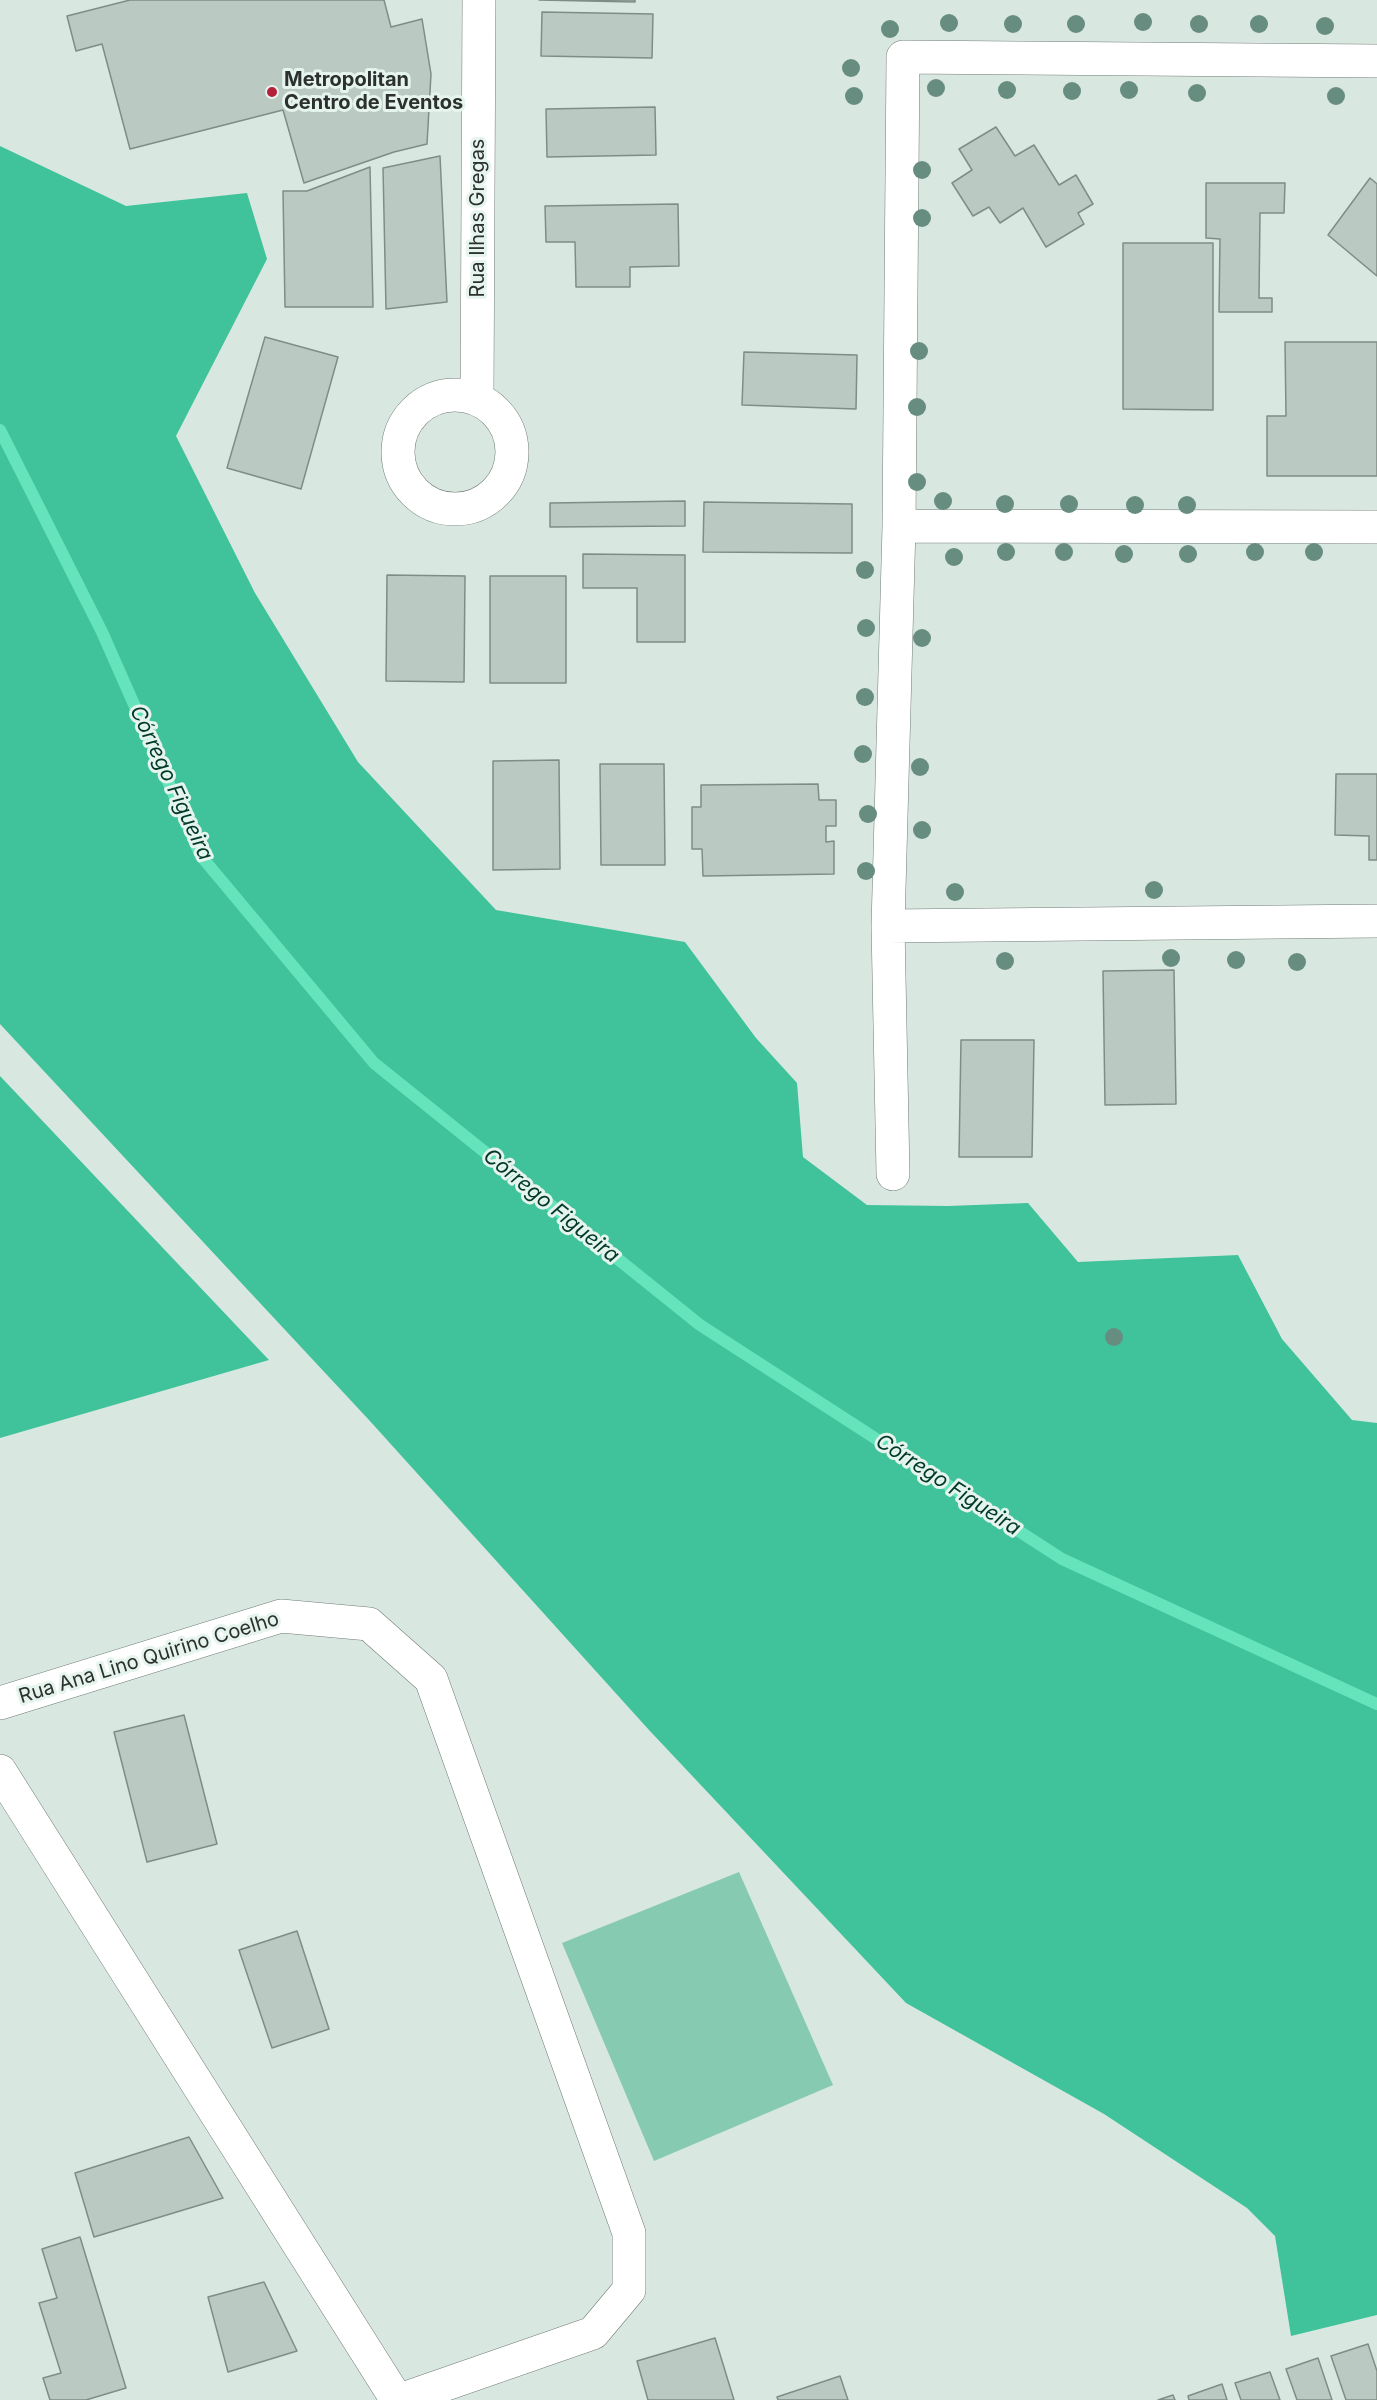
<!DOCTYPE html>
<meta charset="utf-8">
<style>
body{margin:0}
canvas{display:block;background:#d9e7e1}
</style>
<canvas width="1377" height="2400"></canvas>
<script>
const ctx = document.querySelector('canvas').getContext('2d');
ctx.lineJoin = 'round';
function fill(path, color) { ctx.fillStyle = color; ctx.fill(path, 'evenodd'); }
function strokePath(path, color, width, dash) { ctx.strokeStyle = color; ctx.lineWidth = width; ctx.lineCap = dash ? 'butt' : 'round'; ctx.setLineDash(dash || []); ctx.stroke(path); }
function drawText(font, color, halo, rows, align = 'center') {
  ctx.font = font + ' Inter,sans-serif'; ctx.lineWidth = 6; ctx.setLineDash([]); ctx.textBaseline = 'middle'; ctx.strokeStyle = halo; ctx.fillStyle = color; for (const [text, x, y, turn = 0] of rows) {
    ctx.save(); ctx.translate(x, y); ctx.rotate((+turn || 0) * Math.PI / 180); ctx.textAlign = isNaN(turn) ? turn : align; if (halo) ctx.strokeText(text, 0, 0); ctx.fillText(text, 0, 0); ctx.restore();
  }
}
fill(new Path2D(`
 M 739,1872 L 833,2085 L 654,2161 L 562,1943 Z`), '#86cab1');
fill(new Path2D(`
 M 0,146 L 126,206 L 247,193 L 267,259 L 176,436 L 255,593 L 358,762 L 496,910 L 685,942 L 756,1038 L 797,1083 L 803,1157 L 867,1205 L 948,1206 L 1028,1203 L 1078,1262 L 1238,1255 L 1282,1339 L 1352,1420 L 1377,1423 L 1377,2315 L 1291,2336 L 1275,2236 L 1247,2208 L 1104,2114 L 906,2003 L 649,1730 L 369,1420 L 0,1024 Z
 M 0,1076 L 269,1360 L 0,1438 Z`), '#40c39b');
strokePath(new Path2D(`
 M 0,430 L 102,632 L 201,856 L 374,1063 L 700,1325 L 1062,1559 L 1377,1704`), '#65e3ba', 12);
const building = new Path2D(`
 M 130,0 L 384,0 L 391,27 L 422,19 L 431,74 L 427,144 L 394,152 L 304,183 L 283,110 L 130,149 L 102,44 L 76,51 L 67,16 Z
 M 539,0 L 635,0 L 635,2 Z
 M 542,12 L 653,14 L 652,58 L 541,56 Z
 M 655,107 L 656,155 L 547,157 L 546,109 Z
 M 996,127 L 1015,156 L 1034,145 L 1059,185 L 1076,175 L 1093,204 L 1078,213 L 1084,224 L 1046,247 L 1023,208 L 1000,223 L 989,207 L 973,216 L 952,183 L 972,170 L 959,149 Z
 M 440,156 L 447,302 L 386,309 L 383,168 Z
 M 370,167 L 373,307 L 285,307 L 283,191 L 307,191 Z
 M 1370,178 L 1377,184 L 1377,276 L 1328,235 Z
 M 1206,183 L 1285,183 L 1284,213 L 1260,213 L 1259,298 L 1272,298 L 1272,312 L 1219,312 L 1220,239 L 1206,238 Z
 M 678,204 L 679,266 L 630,267 L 630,287 L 576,287 L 575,242 L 546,242 L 545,206 Z
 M 1123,243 L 1213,243 L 1213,410 L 1123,409 Z
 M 265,337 L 338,357 L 301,489 L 227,468 Z
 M 1285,342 L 1377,342 L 1377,476 L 1267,476 L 1267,416 L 1286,416 Z
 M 744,352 L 857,355 L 856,409 L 742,405 Z
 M 685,501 L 685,526 L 550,527 L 550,503 Z
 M 704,502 L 852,504 L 852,553 L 703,552 Z
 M 583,554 L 685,555 L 685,642 L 637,642 L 637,588 L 583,588 Z
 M 387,575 L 465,576 L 464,682 L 386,681 Z
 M 490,576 L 566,576 L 566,683 L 490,683 Z
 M 559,760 L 560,869 L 493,870 L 493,761 Z
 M 600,764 L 664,764 L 665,865 L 601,865 Z
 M 1336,774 L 1377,774 L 1377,860 L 1369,860 L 1369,836 L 1335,835 Z
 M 818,784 L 819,800 L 836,800 L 836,826 L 826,826 L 826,842 L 834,841 L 834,874 L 703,876 L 702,849 L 692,849 L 692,807 L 701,807 L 701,785 Z
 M 1174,970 L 1176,1104 L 1105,1105 L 1103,971 Z
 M 961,1040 L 1034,1040 L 1032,1157 L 959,1157 Z
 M 184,1715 L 217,1844 L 147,1862 L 114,1732 Z
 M 297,1931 L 329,2029 L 272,2048 L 239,1950 Z
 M 189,2137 L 223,2198 L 94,2237 L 75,2173 Z
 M 80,2237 L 126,2388 L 86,2400 L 50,2400 L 43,2378 L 61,2373 L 39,2303 L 57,2298 L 42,2249 Z
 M 264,2282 L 297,2351 L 228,2372 L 208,2297 Z
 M 715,2338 L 734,2400 L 648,2400 L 637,2361 Z
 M 1368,2344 L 1377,2371 L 1377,2400 L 1346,2400 L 1331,2356 Z
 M 1318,2358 L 1332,2400 L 1297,2400 L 1286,2369 Z
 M 1270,2372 L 1280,2400 L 1241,2400 L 1235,2383 Z
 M 840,2376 L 848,2400 L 778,2400 L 777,2397 Z
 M 1222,2384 L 1227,2400 L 1189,2400 L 1188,2396 Z
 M 1173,2395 L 1175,2400 L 1158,2400 Z`);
fill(building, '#bbc9c3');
strokePath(building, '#808d87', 1.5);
const minor = new Path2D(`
 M398 452a57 57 0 1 1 114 0a57 57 0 1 1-114 0Z
 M 477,399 L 479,0
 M 899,526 L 1377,527
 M 888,926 L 1377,921
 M 893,1174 L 888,926 L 899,526 L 903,57 L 1377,61
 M 0,1703 L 281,1616 L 369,1624 L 431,1679 L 629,2233 L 629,2290 L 593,2333 L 400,2400
 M 0,1771 L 397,2400`);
strokePath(minor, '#717d78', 34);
strokePath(minor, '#fff', 33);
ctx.fillStyle = '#678d81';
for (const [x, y] of [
 [1143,22],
 [949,23],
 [1013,24],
 [1076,24],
 [1199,24],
 [1259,24],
 [1325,26],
 [890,29],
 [851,68],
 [936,88],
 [1007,90],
 [1129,90],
 [1072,91],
 [1197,93],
 [854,96],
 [1336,96],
 [922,170],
 [922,218],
 [919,351],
 [917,407],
 [917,482],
 [943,501],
 [1005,504],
 [1069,504],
 [1135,505],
 [1187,505],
 [1006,552],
 [1064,552],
 [1255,552],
 [1314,552],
 [1124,554],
 [1188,554],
 [954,557],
 [865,570],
 [866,628],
 [922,638],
 [865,697],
 [863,754],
 [920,767],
 [868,814],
 [922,830],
 [866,871],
 [1154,890],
 [955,892],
 [1171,958],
 [1236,960],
 [1005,961],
 [1297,962],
 [1114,1337]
]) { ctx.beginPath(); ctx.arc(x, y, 9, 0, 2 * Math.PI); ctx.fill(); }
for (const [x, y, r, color] of [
 [272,92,6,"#b32038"]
]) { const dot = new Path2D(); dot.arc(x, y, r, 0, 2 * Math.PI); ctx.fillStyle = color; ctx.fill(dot); strokePath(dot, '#e6f4ee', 2); }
drawText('bold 20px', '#2c312f', '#e6f4ee', [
 ["Metropolitan",284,80],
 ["Centro de Eventos",284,103]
], 'left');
drawText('20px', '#2c312f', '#e6f4ee', [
 ["Rua Ilhas Gregas",478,218,-90],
 ["Rua Ana Lino Quirino Coelho",149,1658,-17]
]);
drawText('italic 21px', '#00392a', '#e6f4ee', [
 ["Córrego Figueira",171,783,65],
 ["Córrego Figueira",551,1206,39],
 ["Córrego Figueira",948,1485,33]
]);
</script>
